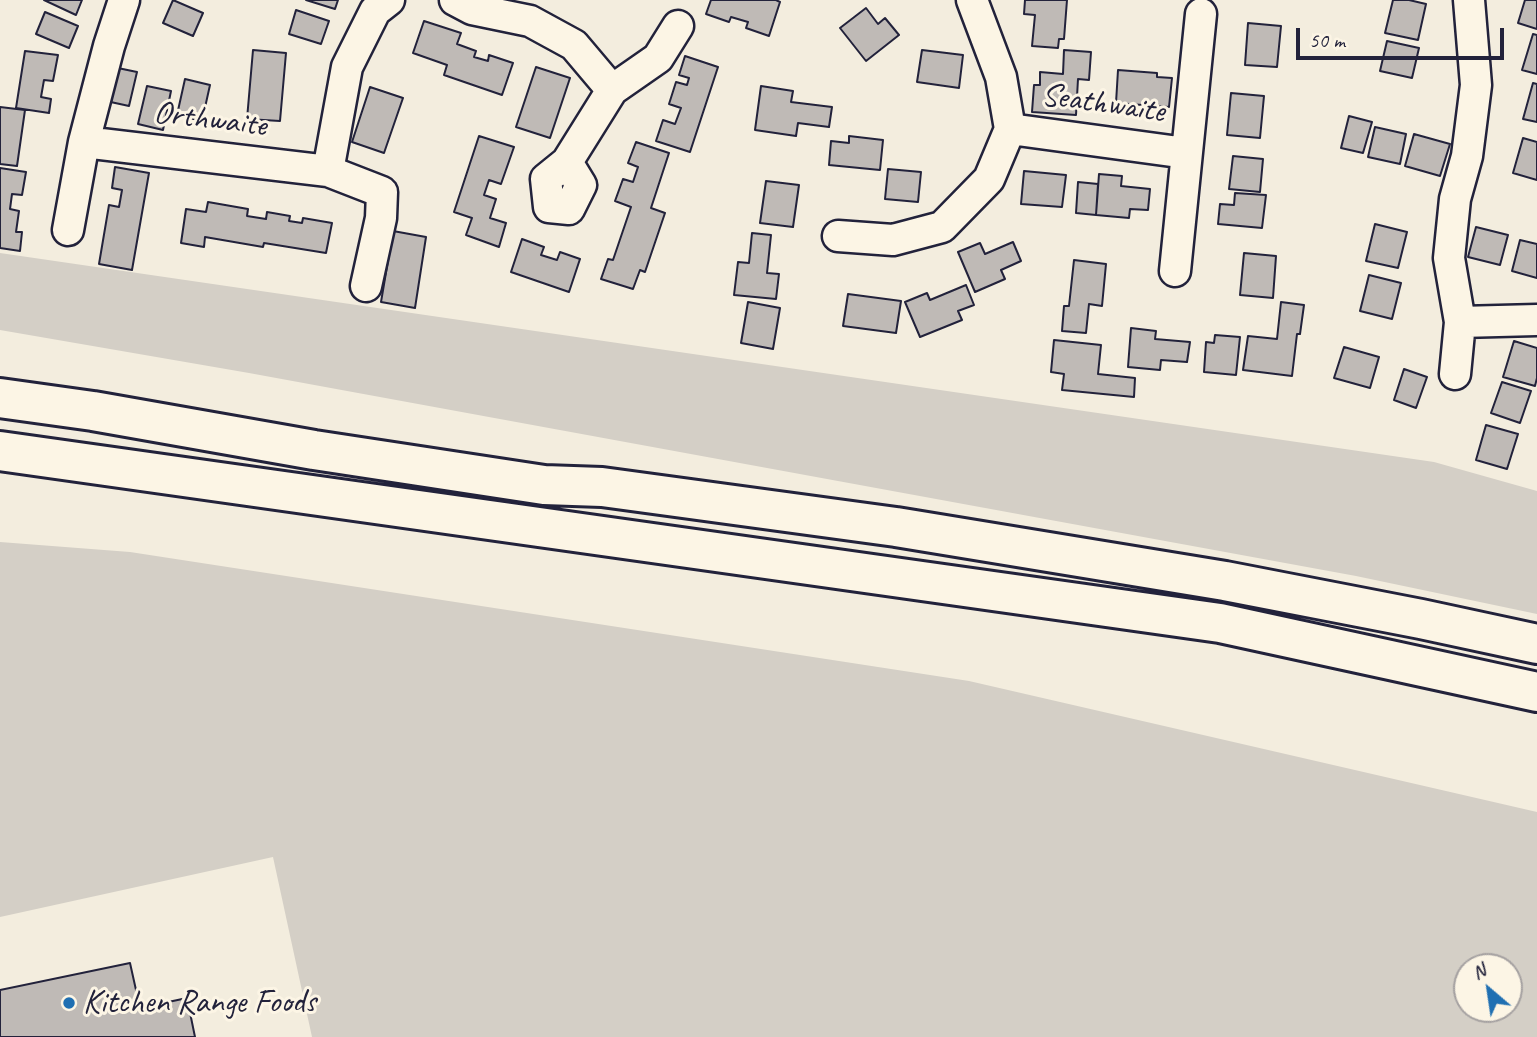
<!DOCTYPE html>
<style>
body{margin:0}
#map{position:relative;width:1537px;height:1037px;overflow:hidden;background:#f3edde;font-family:Caveat,sans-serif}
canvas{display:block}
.north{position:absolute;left:1453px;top:953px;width:70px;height:70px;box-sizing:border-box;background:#fcf5e5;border:2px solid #a5a1a1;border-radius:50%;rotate:331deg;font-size:19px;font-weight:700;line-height:28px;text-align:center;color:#22223b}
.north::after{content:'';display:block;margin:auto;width:24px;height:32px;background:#1f6fb2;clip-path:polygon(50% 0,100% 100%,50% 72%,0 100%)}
.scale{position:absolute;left:1296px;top:28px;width:208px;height:32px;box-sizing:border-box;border:4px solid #22223b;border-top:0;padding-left:9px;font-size:21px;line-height:24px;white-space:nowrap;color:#22223b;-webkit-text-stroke:5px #fcf5e5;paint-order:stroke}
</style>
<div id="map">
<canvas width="1537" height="1037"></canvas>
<div class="north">N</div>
<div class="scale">50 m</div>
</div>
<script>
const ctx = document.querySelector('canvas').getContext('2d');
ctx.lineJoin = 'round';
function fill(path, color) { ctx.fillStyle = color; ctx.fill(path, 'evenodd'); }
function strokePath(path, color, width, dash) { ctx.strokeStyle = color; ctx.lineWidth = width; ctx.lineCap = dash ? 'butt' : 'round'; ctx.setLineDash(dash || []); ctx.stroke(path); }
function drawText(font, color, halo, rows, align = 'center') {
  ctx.font = font + ' Caveat,sans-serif'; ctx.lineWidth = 6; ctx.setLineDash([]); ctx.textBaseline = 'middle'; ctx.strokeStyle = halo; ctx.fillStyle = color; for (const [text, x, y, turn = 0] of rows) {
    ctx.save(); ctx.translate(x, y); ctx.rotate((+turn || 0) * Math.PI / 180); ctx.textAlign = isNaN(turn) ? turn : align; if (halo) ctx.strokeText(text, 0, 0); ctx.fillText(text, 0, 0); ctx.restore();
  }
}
fill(new Path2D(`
 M 0,253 L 1434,462 L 1537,491 L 1537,614 L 1356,576 L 249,373 L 0,330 Z
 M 0,542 L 130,552 L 969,681 L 1537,812 L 1537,1037 L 312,1037 L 273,857 L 0,917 ZM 1467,967 L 1509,967 L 1509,1009 L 1467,1009 Z`), '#d4cfc6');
const building = new Path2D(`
 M 44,0 L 82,0 L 76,15 Z
 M 173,0 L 203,13 L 193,36 L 163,23 Z
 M 306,0 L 338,0 L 335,9 Z
 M 711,0 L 776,0 L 780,2 L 769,36 L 746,28 L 748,22 L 731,17 L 729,22 L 706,14 Z
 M 1025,0 L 1067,0 L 1064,39 L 1059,39 L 1058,48 L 1032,46 L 1035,15 L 1024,14 Z
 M 1393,0 L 1409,0 L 1426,4 L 1418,40 L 1385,33 Z
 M 1525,0 L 1537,0 L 1537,29 L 1518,23 Z
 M 866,8 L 878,24 L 885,18 L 899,35 L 866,61 L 840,28 Z
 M 296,10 L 329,21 L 321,44 L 289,34 Z
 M 45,12 L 78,26 L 69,48 L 36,34 Z
 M 424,21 L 461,33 L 457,44 L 476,51 L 474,57 L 488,61 L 489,55 L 513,63 L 502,95 L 444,75 L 447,65 L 413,53 Z
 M 1248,23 L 1281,26 L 1277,67 L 1245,65 Z
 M 1533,34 L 1537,35 L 1537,74 L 1522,70 Z
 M 1387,41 L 1419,48 L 1412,78 L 1380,71 Z
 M 253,50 L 286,53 L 280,121 L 247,119 Z
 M 922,50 L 963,55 L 959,88 L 917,82 Z
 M 1064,50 L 1091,52 L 1089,80 L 1078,79 L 1076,115 L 1032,112 L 1034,85 L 1040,85 L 1040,72 L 1063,74 Z
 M 25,51 L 58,55 L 53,81 L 44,80 L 41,97 L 51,99 L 49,113 L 16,108 Z
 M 685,56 L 718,67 L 690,152 L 656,141 L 663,120 L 675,124 L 681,108 L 669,104 L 676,82 L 687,85 L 689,78 L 679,75 Z
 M 113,67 L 137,72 L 129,106 L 106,101 Z
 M 536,67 L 570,78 L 550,138 L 516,127 Z
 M 1118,70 L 1157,73 L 1157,77 L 1172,78 L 1169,107 L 1116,103 Z
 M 185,79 L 210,85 L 202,121 L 177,115 Z
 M 1533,83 L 1537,84 L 1537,122 L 1523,119 Z
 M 147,86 L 171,91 L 163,130 L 138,124 Z
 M 761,86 L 793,91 L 791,102 L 832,107 L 829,127 L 798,123 L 796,136 L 755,130 Z
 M 370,87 L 403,98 L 384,153 L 352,142 Z
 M 1231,93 L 1264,96 L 1260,138 L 1227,135 Z
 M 0,107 L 25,110 L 17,166 L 0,164 Z
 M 1349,116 L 1372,122 L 1363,153 L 1341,148 Z
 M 1375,127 L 1406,134 L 1400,164 L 1368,157 Z
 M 1414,134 L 1450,144 L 1440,176 L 1405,166 Z
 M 479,136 L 514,147 L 501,184 L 489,180 L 484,195 L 496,199 L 490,218 L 506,223 L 499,247 L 466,235 L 472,218 L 454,212 Z
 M 849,136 L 883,140 L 880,170 L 829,165 L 831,141 L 849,143 Z
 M 1523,138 L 1537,142 L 1537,180 L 1513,173 Z
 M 636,142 L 669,153 L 651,208 L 665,213 L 645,272 L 640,270 L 633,289 L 601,279 L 608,259 L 613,260 L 631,207 L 615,201 L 623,179 L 633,182 L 638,167 L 628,163 Z
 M 1233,156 L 1263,159 L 1260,192 L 1229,189 Z
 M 115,167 L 149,173 L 132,270 L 99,264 L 109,205 L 119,207 L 122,190 L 112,188 Z
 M 0,168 L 26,172 L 22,195 L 12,194 L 10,209 L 19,211 L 16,232 L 22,232 L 20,251 L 0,248 Z
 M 888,169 L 921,172 L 918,202 L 885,199 Z
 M 1024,171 L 1066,175 L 1062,207 L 1021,204 Z
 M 1099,174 L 1122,176 L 1121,186 L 1150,189 L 1148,210 L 1130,209 L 1129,218 L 1096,215 Z
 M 766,181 L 799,185 L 793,227 L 760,223 Z
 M 1078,182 L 1098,184 L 1096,215 L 1076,213 Z
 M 1235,193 L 1266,195 L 1262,228 L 1218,224 L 1220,204 L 1234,205 Z
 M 208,202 L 248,209 L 247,216 L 266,219 L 267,212 L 290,216 L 289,221 L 302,223 L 303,218 L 332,223 L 326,253 L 264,243 L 263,247 L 205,237 L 204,247 L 181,243 L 186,209 L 206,212 Z
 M 1375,224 L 1407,232 L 1398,268 L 1366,261 Z
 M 1476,227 L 1508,235 L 1500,265 L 1468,257 Z
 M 393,231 L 426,237 L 415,308 L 381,302 Z
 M 752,233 L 771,235 L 767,273 L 779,274 L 776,299 L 734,295 L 738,262 L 749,263 Z
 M 522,239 L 544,247 L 541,255 L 557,260 L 560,252 L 580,259 L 569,292 L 511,272 Z
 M 1520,240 L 1537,244 L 1537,278 L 1512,271 Z
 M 1013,242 L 1021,261 L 1001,270 L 1005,279 L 975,292 L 958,252 L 980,243 L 985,254 Z
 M 1244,253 L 1276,256 L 1273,298 L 1240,295 Z
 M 1074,260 L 1106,264 L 1102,306 L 1089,304 L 1086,333 L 1062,331 L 1064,306 L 1069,306 Z
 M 1369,275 L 1401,283 L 1392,319 L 1360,311 Z
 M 966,285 L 974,305 L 958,311 L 962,320 L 920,337 L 905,302 L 927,293 L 930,300 Z
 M 848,294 L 901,301 L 896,333 L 843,326 Z
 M 748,302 L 780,308 L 773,349 L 741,343 Z
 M 1281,302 L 1304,305 L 1300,334 L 1297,334 L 1292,376 L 1243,370 L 1248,336 L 1277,339 Z
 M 1131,328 L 1156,331 L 1155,339 L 1190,342 L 1187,362 L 1161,360 L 1160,370 L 1128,367 Z
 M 1215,335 L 1240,337 L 1236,375 L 1204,372 L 1206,342 L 1214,343 Z
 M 1054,340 L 1101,345 L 1098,374 L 1135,378 L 1134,397 L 1062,390 L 1064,374 L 1051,372 Z
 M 1514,341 L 1537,348 L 1537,378 L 1535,386 L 1503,377 Z
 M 1344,347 L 1379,357 L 1370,388 L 1334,378 Z
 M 1404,369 L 1427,377 L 1416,408 L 1394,400 Z
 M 1502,382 L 1531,391 L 1520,423 L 1491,413 Z
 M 1486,425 L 1518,434 L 1507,469 L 1476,460 Z
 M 130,963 L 140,1008 L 187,998 L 195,1037 L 0,1037 L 0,990 Z`);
fill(building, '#bfbab6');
strokePath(building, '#22223b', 2);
const minor = new Path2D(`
 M 455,0 L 472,9 L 530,21 L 574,45 L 612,90
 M 972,0 L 1001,77 L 1010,129 L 1186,153
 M 84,142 L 328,171 L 382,192 L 381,218 L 366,286
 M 567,162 L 581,185 L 569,209 L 549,207 L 546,179 L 567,162 L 612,90 L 658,58 L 678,26
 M 328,171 L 347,67 L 375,11 L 389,0
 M 68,230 L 84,142 L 109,46 L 124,0
 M 838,236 L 893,240 L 942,227 L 989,179 L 1010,129
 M 1175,271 L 1201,14
 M 1460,322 L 1537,320
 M 1455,374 L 1460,322 L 1449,258 L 1455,199 L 1467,156 L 1476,85 L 1469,0`);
const primary = new Path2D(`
 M 0,398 L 93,411 L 314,450 L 544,485 L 602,487 L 896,527 L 1225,581 L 1421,619 L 1537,644
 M 0,451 L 1220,623 L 1537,692`);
strokePath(minor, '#22223b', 35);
strokePath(primary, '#22223b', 44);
strokePath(minor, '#fcf5e5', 30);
strokePath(primary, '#fcf5e5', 38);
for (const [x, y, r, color] of [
 [69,1003,7,"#1f6fb2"]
]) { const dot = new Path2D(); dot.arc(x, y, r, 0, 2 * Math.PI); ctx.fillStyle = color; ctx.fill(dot); strokePath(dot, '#fcf5e5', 2.5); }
drawText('33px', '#22223b', '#fcf5e5', [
 ["Seathwaite",1103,104,8],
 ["Orthwaite",210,120,7]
]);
drawText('33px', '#22223b', '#fcf5e5', [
 ["Kitchen Range Foods",83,1003]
], 'left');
</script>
